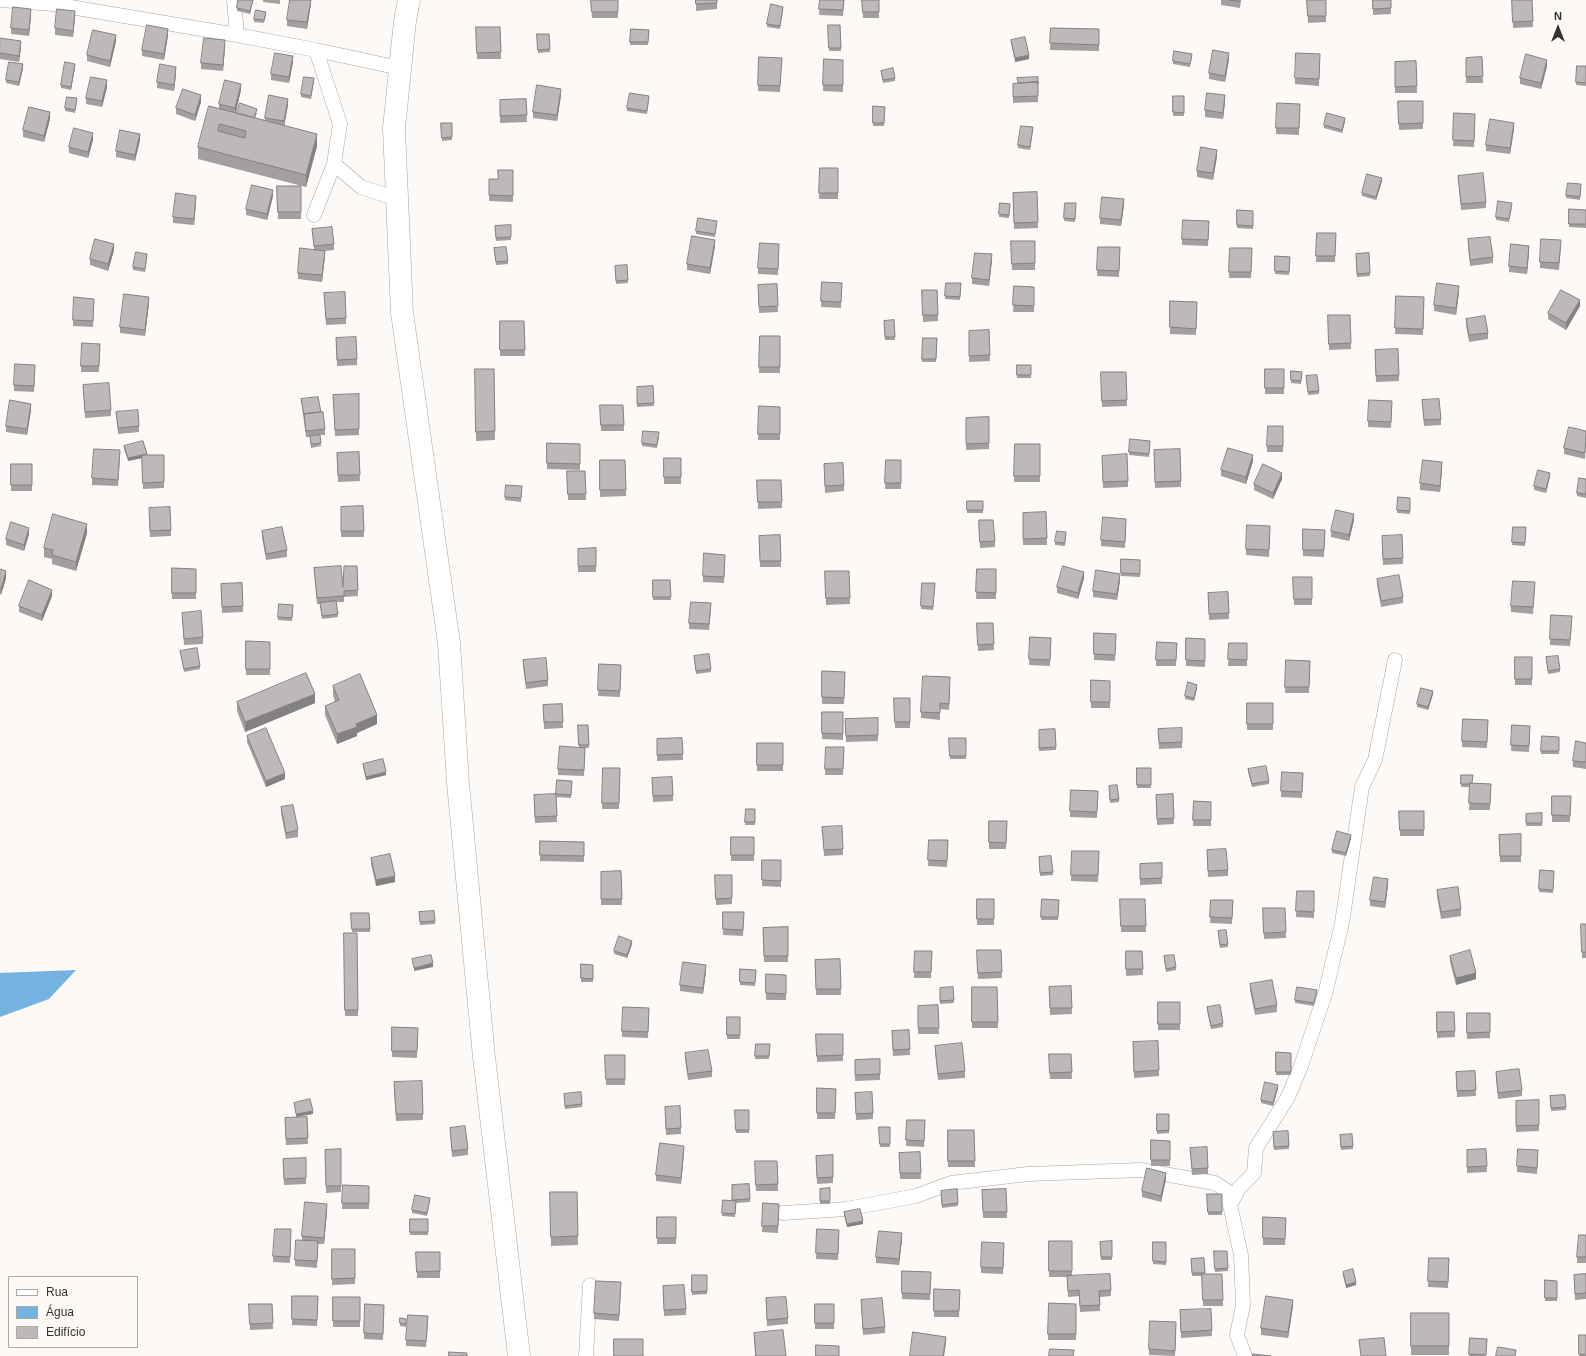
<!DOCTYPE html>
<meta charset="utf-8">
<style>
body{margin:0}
#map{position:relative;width:1586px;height:1356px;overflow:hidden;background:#fcf9f6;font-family:Arial,sans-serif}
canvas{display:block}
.legend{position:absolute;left:8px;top:1276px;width:130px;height:72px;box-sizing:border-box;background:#fcf9f6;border:1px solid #acaaa8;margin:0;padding:5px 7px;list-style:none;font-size:12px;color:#343332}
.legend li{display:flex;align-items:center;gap:8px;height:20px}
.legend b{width:20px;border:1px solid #acaaa8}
.north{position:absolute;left:1538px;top:8px;width:40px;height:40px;-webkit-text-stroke:3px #fcf9f6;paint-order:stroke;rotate:0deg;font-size:11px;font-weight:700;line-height:16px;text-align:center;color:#343332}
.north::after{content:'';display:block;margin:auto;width:14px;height:18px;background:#343332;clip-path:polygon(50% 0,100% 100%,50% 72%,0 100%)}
</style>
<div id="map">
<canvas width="1586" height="1356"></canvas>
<ul class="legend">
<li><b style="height:5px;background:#fff"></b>Rua</li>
<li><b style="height:11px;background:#74b3e0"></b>Água</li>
<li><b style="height:11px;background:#bdb8b9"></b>Edifício</li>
</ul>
<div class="north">N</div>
</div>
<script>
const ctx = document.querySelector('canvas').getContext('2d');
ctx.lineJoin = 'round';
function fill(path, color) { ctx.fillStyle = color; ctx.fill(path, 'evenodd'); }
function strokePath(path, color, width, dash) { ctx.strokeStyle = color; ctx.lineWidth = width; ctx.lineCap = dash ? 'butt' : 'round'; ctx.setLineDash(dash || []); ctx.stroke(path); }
fill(new Path2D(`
 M 76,970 L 49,999 L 0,1017 L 0,973 Z`), '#74b3e0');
const street = new Path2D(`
 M 0,0 L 53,4 L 237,35 L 316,50 L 400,68
 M 234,0 L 237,35
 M 334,164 L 361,187 L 397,199
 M 314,215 L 334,164 L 340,124 L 316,50
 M 1230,1205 L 1239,1188 L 1254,1173 L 1256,1148 L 1288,1097 L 1301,1066 L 1325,994 L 1342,923 L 1362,787 L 1375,760 L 1395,660
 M 783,1213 L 846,1209 L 916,1196 L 951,1183 L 1028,1174 L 1141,1170 L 1215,1183 L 1227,1191 L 1241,1255 L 1243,1305 L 1237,1335 L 1245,1356
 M 586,1356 L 590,1285`);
const highway = new Path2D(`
 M 409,0 L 405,21 L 394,128 L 402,313 L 449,643 L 458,783 L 484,1057 L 519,1356`);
strokePath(street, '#a8a5a2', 15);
strokePath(highway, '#a8a5a2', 23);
strokePath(street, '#fff', 14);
strokePath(highway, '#fff', 22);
fill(new Path2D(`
 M 238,0 L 253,0 L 250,14 L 237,11 Z
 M 263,0 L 280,0 L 280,4 L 263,2 Z
 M 311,0 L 307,29 L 287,26 L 287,20 Z
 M 591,0 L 618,0 L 618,18 L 592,18 Z
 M 696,0 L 717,0 L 717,9 L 696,11 Z
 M 820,0 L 844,0 L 843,16 L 819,15 Z
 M 862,0 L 879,0 L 879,18 L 863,18 Z
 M 1221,0 L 1241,0 L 1240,8 L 1221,5 Z
 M 1307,0 L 1326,0 L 1326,22 L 1308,23 Z
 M 1373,0 L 1391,0 L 1391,14 L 1373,15 Z
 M 1512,0 L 1533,21 L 1533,27 L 1513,28 Z
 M 783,10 L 780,29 L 767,27 L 767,24 Z
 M 31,15 L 29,36 L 11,34 L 11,28 Z
 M 266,15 L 264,23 L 254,22 L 254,19 Z
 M 75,17 L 73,37 L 55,35 L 55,28 Z
 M 828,25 L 840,25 L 841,51 L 829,51 Z
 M 476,27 L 500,27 L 501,59 L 477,59 Z
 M 1051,28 L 1099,29 L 1099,51 L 1050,50 Z
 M 631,29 L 649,30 L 648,45 L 630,45 Z
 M 537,34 L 549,34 L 550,52 L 538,53 Z
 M 168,35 L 164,60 L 142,56 L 142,50 Z
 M 0,38 L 21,47 L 19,62 L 0,59 Z
 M 1011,40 L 1029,59 L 1015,62 L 1011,43 Z
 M 116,41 L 110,67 L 87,61 L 87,55 Z
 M 225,46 L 223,71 L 201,69 L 201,63 Z
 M 759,57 L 782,58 L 780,92 L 758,91 Z
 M 1192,57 L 1190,67 L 1173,64 L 1173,61 Z
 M 1482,57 L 1483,83 L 1466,83 L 1466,58 Z
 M 824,59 L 843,60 L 843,92 L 823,91 Z
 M 1229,59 L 1225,82 L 1209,79 L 1209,73 Z
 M 1320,60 L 1319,86 L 1295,84 L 1295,78 Z
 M 1416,61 L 1417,93 L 1395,93 L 1395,62 Z
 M 293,62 L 289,83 L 271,80 L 271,74 Z
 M 1547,66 L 1541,89 L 1520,84 L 1520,78 Z
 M 1577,66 L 1586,66 L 1586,86 L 1576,85 Z
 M 75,67 L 71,90 L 61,88 L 61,85 Z
 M 23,68 L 19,86 L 6,83 L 6,80 Z
 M 881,71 L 895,78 L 895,81 L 883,83 Z
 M 176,73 L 174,91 L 157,88 L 157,82 Z
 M 1038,77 L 1038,102 L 1013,103 L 1013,84 L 1018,83 Z
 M 314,81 L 311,99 L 301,97 L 301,94 Z
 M 107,87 L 102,107 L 86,104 L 86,98 Z
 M 241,90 L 236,113 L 257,113 L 255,118 L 265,120 L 265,118 L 288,105 L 284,125 L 317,146 L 306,187 L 198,159 L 198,147 L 219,109 L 219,104 Z
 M 561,95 L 557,121 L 533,118 L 533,112 Z
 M 1173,96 L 1184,96 L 1184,116 L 1173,116 Z
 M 526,99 L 527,122 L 500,123 L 500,100 Z
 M 649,99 L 647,114 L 627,111 L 627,108 Z
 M 77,101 L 75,113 L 65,111 L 65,108 Z
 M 1398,101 L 1423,101 L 1423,129 L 1399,130 Z
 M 201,102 L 195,121 L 176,114 L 176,108 Z
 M 1225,102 L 1223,119 L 1205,117 L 1205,110 Z
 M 1300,104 L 1299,135 L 1276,134 L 1276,128 Z
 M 873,106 L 885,107 L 884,126 L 873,126 Z
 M 1454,113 L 1475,120 L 1474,147 L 1453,146 Z
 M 50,119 L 44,142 L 23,137 L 23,130 Z
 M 1345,121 L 1342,133 L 1324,128 L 1324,125 Z
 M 441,123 L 452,123 L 452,140 L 442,141 Z
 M 1514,129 L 1510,154 L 1486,151 L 1486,145 Z
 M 1033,130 L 1030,150 L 1018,148 L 1018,145 Z
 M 93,140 L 88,158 L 69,153 L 69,147 Z
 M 140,140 L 135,161 L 116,157 L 116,151 Z
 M 1217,156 L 1213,180 L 1197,177 L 1197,171 Z
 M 820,168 L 838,168 L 838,199 L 819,199 Z
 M 513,170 L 513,202 L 489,201 L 489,179 L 498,179 Z
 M 1458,176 L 1486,202 L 1486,208 L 1461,210 Z
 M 1382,181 L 1376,200 L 1362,196 L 1362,193 Z
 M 277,186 L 301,186 L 301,219 L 278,219 Z
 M 1581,187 L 1580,200 L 1566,198 L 1566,195 Z
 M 1037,192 L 1038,228 L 1014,229 L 1013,193 Z
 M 273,196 L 267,220 L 246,215 L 246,209 Z
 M 196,202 L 194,225 L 173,223 L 173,217 Z
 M 1000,203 L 1010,204 L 1009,218 L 999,217 Z
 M 1065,203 L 1076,203 L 1075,222 L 1064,221 Z
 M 1124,205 L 1121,226 L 1100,224 L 1100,218 Z
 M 1512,207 L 1509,222 L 1496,220 L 1496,217 Z
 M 1569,209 L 1586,210 L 1586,228 L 1569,227 Z
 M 1237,210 L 1253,211 L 1253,229 L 1237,228 Z
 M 717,224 L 715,237 L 696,234 L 696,231 Z
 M 511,225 L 511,240 L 496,241 L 495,226 Z
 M 1209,227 L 1208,246 L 1182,245 L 1182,239 Z
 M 312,229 L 334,244 L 334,250 L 325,251 L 322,282 L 298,279 L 298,273 L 314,249 Z
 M 1317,233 L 1336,233 L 1335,262 L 1316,262 Z
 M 1468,239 L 1493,257 L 1493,263 L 1470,266 L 1468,246 Z
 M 1011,241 L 1035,241 L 1035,270 L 1012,270 Z
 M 779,244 L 778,275 L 758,274 L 758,268 Z
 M 715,246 L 710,274 L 687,270 L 687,264 Z
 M 1561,246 L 1559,270 L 1540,268 L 1540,262 Z
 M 1098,247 L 1120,247 L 1119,277 L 1097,276 Z
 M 494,248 L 508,261 L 508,264 L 496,265 Z
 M 1230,248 L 1252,248 L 1251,278 L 1229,278 Z
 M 114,250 L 108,271 L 90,265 L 90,259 Z
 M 1529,252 L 1527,274 L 1509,272 L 1509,266 Z
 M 1369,253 L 1370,276 L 1357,277 L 1356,254 Z
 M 1275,256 L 1290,257 L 1289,275 L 1275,274 Z
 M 147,257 L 145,272 L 133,270 L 133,267 Z
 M 992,260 L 989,286 L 972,284 L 972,278 Z
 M 627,265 L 628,283 L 616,284 L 615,269 Z
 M 822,282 L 842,283 L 841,308 L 821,307 Z
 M 946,283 L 961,283 L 960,300 L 945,299 Z
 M 777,284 L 778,312 L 759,313 L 758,285 Z
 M 1014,286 L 1034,287 L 1034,312 L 1013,312 Z
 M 922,290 L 937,290 L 938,321 L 923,322 Z
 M 1459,292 L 1456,315 L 1434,311 L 1434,305 Z
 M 324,293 L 346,318 L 346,324 L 326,325 Z
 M 1396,296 L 1424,297 L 1423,335 L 1395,334 Z
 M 1170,301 L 1197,302 L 1196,335 L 1170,334 Z
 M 149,303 L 145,336 L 120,333 L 120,327 Z
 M 94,305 L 93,327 L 73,326 L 73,320 Z
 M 1580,306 L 1566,330 L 1548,319 L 1548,313 Z
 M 1328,315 L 1350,315 L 1351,349 L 1329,350 Z
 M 1466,319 L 1488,333 L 1488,339 L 1469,342 L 1466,325 Z
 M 500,321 L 524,321 L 525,356 L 500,356 Z
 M 884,324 L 895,337 L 895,340 L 885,340 Z
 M 989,330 L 990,361 L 969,362 L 969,331 Z
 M 760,336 L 780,336 L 780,373 L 759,373 Z
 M 336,338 L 357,359 L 357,365 L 337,366 Z
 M 923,338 L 937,338 L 936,362 L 922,362 Z
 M 100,344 L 99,372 L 81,372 L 81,366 Z
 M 1375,350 L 1399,375 L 1399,381 L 1376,382 Z
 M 1017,365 L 1031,365 L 1031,378 L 1017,378 Z
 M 475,369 L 494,369 L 495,440 L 476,441 Z
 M 1265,369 L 1284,369 L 1284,394 L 1265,394 Z
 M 35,371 L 34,392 L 14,391 L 14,385 Z
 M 1291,371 L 1302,372 L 1301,384 L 1291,383 Z
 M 1101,372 L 1126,372 L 1127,406 L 1102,407 Z
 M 1306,376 L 1319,391 L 1319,394 L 1308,395 Z
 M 83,385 L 111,410 L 111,416 L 85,418 Z
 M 653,386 L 654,406 L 637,407 L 637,387 Z
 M 359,394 L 359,435 L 335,436 L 333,395 Z
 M 301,399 L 321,412 L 325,429 L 325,435 L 320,435 L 321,446 L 311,448 L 310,437 L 306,437 Z
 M 1422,400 L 1441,419 L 1441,425 L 1424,426 Z
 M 600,405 L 623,405 L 624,431 L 601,431 Z
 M 759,406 L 780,407 L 780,440 L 758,440 Z
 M 1392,407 L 1391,428 L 1368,427 L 1368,421 Z
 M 31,410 L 27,435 L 6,432 L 6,426 Z
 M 116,412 L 139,426 L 139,432 L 118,434 Z
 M 989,417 L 989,449 L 966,450 L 966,418 Z
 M 1283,426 L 1283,452 L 1267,452 L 1267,446 Z
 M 1586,431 L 1585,459 L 1564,454 L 1564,448 Z
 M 659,436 L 657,448 L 642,446 L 642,443 Z
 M 1150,441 L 1149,457 L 1129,455 L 1129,452 Z
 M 547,443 L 580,444 L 580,470 L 547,469 Z
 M 1015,444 L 1040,444 L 1040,482 L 1014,482 Z
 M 124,446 L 147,455 L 164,455 L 164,488 L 143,489 L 142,458 L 128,461 L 124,449 Z
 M 1180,449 L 1181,487 L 1155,488 L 1154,450 Z
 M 359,452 L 360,481 L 338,482 L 337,453 Z
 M 120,457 L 118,486 L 92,485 L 92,478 Z
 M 664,458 L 681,458 L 681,484 L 664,484 Z
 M 600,460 L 625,460 L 626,496 L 600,497 Z
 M 886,460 L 901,460 L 901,489 L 885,489 Z
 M 1253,461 L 1246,484 L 1221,476 L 1221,470 Z
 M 1102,462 L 1128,481 L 1128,487 L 1103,488 Z
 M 11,464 L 32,464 L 32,491 L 11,491 Z
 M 824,464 L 844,485 L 844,491 L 825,493 Z
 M 1442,469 L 1440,492 L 1420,490 L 1420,483 Z
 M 567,471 L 585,471 L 586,500 L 568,500 Z
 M 1550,476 L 1546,493 L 1534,490 L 1534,486 Z
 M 1282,479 L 1273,499 L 1254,490 L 1254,484 Z
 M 1586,479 L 1586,498 L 1577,496 L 1577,493 Z
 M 757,480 L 781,480 L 782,508 L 758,509 Z
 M 522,490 L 521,502 L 505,500 L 505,497 Z
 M 1398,497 L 1410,498 L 1410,514 L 1397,513 Z
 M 967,501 L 983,501 L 983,513 L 967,513 Z
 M 363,506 L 364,537 L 341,537 L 341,507 Z
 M 1046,512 L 1047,545 L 1023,545 L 1023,513 Z
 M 149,514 L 171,530 L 171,536 L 150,537 Z
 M 979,520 L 995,541 L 995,547 L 980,548 Z
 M 1354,520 L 1349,541 L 1331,537 L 1331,531 Z
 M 1126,525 L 1125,548 L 1101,546 L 1101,540 Z
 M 1513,527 L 1526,527 L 1525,546 L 1512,545 Z
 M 1303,529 L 1325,530 L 1324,557 L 1303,556 Z
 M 262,531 L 287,550 L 287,557 L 266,560 L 262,537 Z
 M 1270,532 L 1269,557 L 1246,555 L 1246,549 Z
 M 87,533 L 76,571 L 52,564 L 52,559 L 44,557 L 44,548 Z
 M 29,534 L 24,551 L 6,545 L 6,539 Z
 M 780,535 L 781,567 L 760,567 L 759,536 Z
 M 1066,535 L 1065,546 L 1055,545 L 1055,542 Z
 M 1402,535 L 1403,564 L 1383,565 L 1382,542 Z
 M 596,548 L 596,572 L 578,572 L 578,549 Z
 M 1121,559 L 1140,560 L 1140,577 L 1121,576 Z
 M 725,561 L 724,583 L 703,582 L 703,576 Z
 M 357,566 L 358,596 L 344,597 L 344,602 L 336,602 L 338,617 L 322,619 L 320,604 L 317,604 L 314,568 L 343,587 Z
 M 172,568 L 196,569 L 196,599 L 172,599 Z
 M 0,569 L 6,578 L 1,595 L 0,594 Z
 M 977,569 L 996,569 L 996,599 L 976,599 Z
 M 825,571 L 849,571 L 850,604 L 826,605 Z
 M 1293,577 L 1312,577 L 1312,605 L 1294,605 Z
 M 1084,578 L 1078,599 L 1057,593 L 1057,587 Z
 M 1377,579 L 1403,597 L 1403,603 L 1381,607 L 1377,585 Z
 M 653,580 L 670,580 L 671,600 L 653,600 Z
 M 1120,580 L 1117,600 L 1093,597 L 1093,591 Z
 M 242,583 L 243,612 L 222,613 L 221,584 Z
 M 922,583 L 935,583 L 933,610 L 921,609 Z
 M 1535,588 L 1533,614 L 1511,612 L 1511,606 Z
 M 1208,593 L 1229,613 L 1229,619 L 1209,620 Z
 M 52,596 L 42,621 L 19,612 L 19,606 Z
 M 293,605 L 292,621 L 278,620 L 278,617 Z
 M 711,609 L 709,630 L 689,629 L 689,623 Z
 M 182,613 L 203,637 L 203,644 L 184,645 Z
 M 1551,615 L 1572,622 L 1570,646 L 1550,645 Z
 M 977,623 L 993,623 L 994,650 L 978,651 Z
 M 1094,633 L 1116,634 L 1115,661 L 1094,660 Z
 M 1030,637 L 1051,638 L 1050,666 L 1029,665 Z
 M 1186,638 L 1205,639 L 1205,667 L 1186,666 Z
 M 246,641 L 270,642 L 270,675 L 246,675 Z
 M 1157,642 L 1177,643 L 1176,666 L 1156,666 Z
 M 1229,643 L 1247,643 L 1247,666 L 1228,666 Z
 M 180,651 L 200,666 L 200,669 L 184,672 Z
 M 694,656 L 711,669 L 711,672 L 696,674 Z
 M 1515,657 L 1532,657 L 1532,685 L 1515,685 Z
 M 1546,657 L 1560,669 L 1560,672 L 1548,674 Z
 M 523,660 L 548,680 L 548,686 L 526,689 L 523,666 Z
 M 1286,660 L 1310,661 L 1309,693 L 1285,693 Z
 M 599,664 L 621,665 L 620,697 L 598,696 Z
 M 822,671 L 845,672 L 844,704 L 822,704 Z
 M 1091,680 L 1110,681 L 1110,708 L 1091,708 Z
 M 950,684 L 949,710 L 940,709 L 940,720 L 921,718 L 921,712 Z
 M 333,686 L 377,724 L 357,733 L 357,736 L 337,744 L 325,715 L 325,706 L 335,702 L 333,695 Z
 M 1197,688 L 1194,701 L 1185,699 L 1185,696 Z
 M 1433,694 L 1428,710 L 1417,707 L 1417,704 Z
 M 894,698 L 910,698 L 910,728 L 895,728 Z
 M 237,702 L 315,703 L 245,732 L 237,711 Z
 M 1247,703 L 1273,703 L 1273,730 L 1247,730 Z
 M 562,704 L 563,728 L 544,729 L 543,705 Z
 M 822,712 L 843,712 L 843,740 L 822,739 Z
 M 878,718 L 878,741 L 846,742 L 845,719 Z
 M 1463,719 L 1488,720 L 1487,748 L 1462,747 Z
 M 578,725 L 588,725 L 589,748 L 585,748 L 584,776 L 558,775 L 558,769 L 579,747 Z
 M 1512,725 L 1530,726 L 1529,752 L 1511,751 Z
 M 1055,729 L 1056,750 L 1039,751 L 1039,730 Z
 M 1158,729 L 1182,742 L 1182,748 L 1159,749 Z
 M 247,736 L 285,779 L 266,787 L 247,742 Z
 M 1542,736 L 1559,737 L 1559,754 L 1541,754 Z
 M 682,738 L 683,760 L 657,761 L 657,739 Z
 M 949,738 L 966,738 L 966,759 L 950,759 Z
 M 757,743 L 783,743 L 783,771 L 757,771 Z
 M 1586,743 L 1586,769 L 1573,767 L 1573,761 Z
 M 826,747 L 844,747 L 843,775 L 825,775 Z
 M 363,764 L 386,775 L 366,780 L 363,767 Z
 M 603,768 L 620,768 L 619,809 L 602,809 Z
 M 1137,768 L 1151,768 L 1151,788 L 1137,788 Z
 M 1248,769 L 1269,781 L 1269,784 L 1252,787 L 1248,772 Z
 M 1282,772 L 1303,779 L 1302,798 L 1281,797 Z
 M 1461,775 L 1472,783 L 1491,784 L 1490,810 L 1469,810 L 1470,787 L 1461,787 Z
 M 652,778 L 673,795 L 673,801 L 653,802 Z
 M 557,780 L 572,781 L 571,798 L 556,797 Z
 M 1109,789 L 1119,799 L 1119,802 L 1110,803 Z
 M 1071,790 L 1098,791 L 1097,818 L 1070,817 Z
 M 556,794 L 557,822 L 535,823 L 534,801 Z
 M 1173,794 L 1174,824 L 1157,825 L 1156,795 Z
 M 1552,796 L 1571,796 L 1570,822 L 1552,822 Z
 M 1194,801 L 1211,802 L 1211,826 L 1193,826 Z
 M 281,807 L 298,830 L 298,837 L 286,839 L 281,813 Z
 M 746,809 L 755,809 L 755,825 L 745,825 Z
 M 1399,811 L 1424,811 L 1424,836 L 1400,836 Z
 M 1542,813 L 1542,826 L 1526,826 L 1526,814 Z
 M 989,821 L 1007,821 L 1006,849 L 989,849 Z
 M 822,827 L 843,849 L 843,855 L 824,856 Z
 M 1521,834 L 1521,862 L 1500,862 L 1499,835 Z
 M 731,837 L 754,837 L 754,861 L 731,861 Z
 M 1351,838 L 1346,856 L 1332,853 L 1332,850 Z
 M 929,840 L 948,840 L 947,867 L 928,866 Z
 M 540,841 L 584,842 L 584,862 L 540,861 Z
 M 1207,850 L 1228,870 L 1228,876 L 1208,877 Z
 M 1072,851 L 1099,851 L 1098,882 L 1071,881 Z
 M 1039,857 L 1053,872 L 1053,875 L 1040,876 Z
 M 371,858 L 395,882 L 376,886 L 371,864 Z
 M 762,860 L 781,860 L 781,887 L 762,886 Z
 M 1162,863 L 1162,884 L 1140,885 L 1140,864 Z
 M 1540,870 L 1554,871 L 1553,893 L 1539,892 Z
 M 621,871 L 622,905 L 601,905 L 601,872 Z
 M 715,875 L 732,875 L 732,904 L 716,905 Z
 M 1388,885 L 1385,908 L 1370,906 L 1370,900 Z
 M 1437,890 L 1461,909 L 1461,916 L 1441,919 L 1437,896 Z
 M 1297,891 L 1314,891 L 1314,918 L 1296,917 Z
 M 977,899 L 994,899 L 994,925 L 977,925 Z
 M 1042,899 L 1059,900 L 1058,920 L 1041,920 Z
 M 1120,899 L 1145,899 L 1146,932 L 1121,932 Z
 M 1211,900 L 1233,900 L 1232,924 L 1210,923 Z
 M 1263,908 L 1285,908 L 1286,938 L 1264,939 Z
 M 419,912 L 435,921 L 435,924 L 420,925 Z
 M 723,912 L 744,912 L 743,936 L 723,935 Z
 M 351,913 L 369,913 L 370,932 L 352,932 Z
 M 1581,924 L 1586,924 L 1586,958 L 1582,958 Z
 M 788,927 L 788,962 L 764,962 L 763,928 Z
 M 1218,931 L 1228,944 L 1228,947 L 1220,948 Z
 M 344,933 L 357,933 L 358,1016 L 345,1016 Z
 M 632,944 L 627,958 L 614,954 L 614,951 Z
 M 1001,950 L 1002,978 L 978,979 L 977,956 Z
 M 915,951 L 932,951 L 931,978 L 914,978 Z
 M 1126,951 L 1142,951 L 1143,975 L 1126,976 Z
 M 1164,956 L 1176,967 L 1176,970 L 1166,972 Z
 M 1450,956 L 1476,979 L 1456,985 L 1450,962 Z
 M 840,959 L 841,995 L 816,995 L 815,960 Z
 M 581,964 L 593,965 L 593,982 L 581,982 Z
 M 740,969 L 756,970 L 755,986 L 740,985 Z
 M 706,971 L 703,994 L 680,991 L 680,985 Z
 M 766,974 L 786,975 L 786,1000 L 766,1000 Z
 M 1250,984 L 1277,1005 L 1277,1012 L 1255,1015 L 1250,990 Z
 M 1071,986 L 1072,1014 L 1050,1015 L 1049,987 Z
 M 953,987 L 954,1003 L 940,1004 L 940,988 Z
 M 972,987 L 997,987 L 998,1028 L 972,1028 Z
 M 1317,993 L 1314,1006 L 1295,1003 L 1295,1000 Z
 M 1158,1002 L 1180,1002 L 1180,1030 L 1158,1030 Z
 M 938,1005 L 939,1034 L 918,1034 L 918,1006 Z
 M 1207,1007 L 1223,1023 L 1223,1027 L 1211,1029 L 1207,1010 Z
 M 649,1008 L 648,1038 L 622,1037 L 622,1031 Z
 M 1437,1012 L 1454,1012 L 1455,1037 L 1437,1038 Z
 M 1467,1013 L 1490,1013 L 1490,1038 L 1467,1039 Z
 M 727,1017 L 740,1017 L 740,1039 L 727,1039 Z
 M 392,1027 L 418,1028 L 417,1058 L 392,1057 Z
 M 909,1030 L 910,1055 L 893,1056 L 892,1031 Z
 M 816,1034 L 843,1034 L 843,1061 L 817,1062 Z
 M 1133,1042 L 1159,1070 L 1159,1076 L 1134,1078 Z
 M 756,1044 L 770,1044 L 769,1059 L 755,1059 Z
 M 935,1046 L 965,1071 L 965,1078 L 938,1080 L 935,1052 Z
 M 1276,1052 L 1291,1053 L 1291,1075 L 1276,1075 Z
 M 685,1053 L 712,1071 L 712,1077 L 688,1080 L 685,1059 Z
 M 1049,1054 L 1071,1054 L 1072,1079 L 1050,1079 Z
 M 605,1055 L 625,1055 L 625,1085 L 606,1085 Z
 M 880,1059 L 880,1080 L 855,1081 L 855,1060 Z
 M 1475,1071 L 1476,1096 L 1457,1097 L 1456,1072 Z
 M 1496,1072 L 1522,1090 L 1522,1096 L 1498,1099 L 1496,1078 Z
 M 422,1081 L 423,1120 L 396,1121 L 394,1088 Z
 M 817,1088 L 836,1089 L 835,1119 L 817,1119 Z
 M 1278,1088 L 1273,1106 L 1261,1103 L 1261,1100 Z
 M 855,1093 L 873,1113 L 873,1119 L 856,1120 Z
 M 564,1094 L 582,1104 L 582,1107 L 565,1109 Z
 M 1565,1095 L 1566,1110 L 1551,1111 L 1550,1096 Z
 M 1539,1100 L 1539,1131 L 1516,1132 L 1516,1101 Z
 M 735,1110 L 749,1110 L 749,1133 L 736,1133 Z
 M 665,1113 L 681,1128 L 681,1134 L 666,1135 Z
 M 1157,1114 L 1169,1114 L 1169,1133 L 1157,1134 Z
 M 307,1117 L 308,1144 L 286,1145 L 285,1118 Z
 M 907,1120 L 925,1120 L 924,1147 L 906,1146 Z
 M 879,1127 L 890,1127 L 890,1147 L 880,1147 Z
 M 450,1128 L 468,1149 L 468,1155 L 452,1157 Z
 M 948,1130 L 974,1130 L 975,1167 L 948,1167 Z
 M 1288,1131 L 1289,1149 L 1274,1150 L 1273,1132 Z
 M 1340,1138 L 1353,1146 L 1353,1149 L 1341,1150 Z
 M 1151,1140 L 1170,1141 L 1170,1166 L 1151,1166 Z
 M 1190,1148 L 1208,1168 L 1208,1174 L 1192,1175 Z
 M 341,1149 L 341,1192 L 326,1193 L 325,1150 Z
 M 1486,1149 L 1487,1172 L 1467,1173 L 1467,1150 Z
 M 684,1152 L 681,1184 L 656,1181 L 656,1175 Z
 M 920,1152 L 921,1179 L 900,1179 L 899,1153 Z
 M 833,1155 L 833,1183 L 817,1184 L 816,1156 Z
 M 1538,1156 L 1537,1174 L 1517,1172 L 1517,1166 Z
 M 306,1158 L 306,1184 L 284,1185 L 283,1159 Z
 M 755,1161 L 777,1161 L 778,1191 L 756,1191 Z
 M 1166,1179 L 1161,1202 L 1142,1197 L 1142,1191 Z
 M 749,1184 L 750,1202 L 736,1203 L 735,1217 L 722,1216 L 723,1200 L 732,1201 L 732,1185 Z
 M 343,1185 L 369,1186 L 369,1209 L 342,1209 Z
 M 830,1188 L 830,1204 L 820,1204 L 820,1189 Z
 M 1006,1189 L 1007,1218 L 983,1218 L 982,1190 Z
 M 550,1192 L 577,1192 L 578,1245 L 551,1246 Z
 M 941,1194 L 958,1203 L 958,1206 L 942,1208 Z
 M 1207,1194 L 1222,1194 L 1222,1215 L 1208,1215 Z
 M 430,1201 L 427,1216 L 412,1213 L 412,1210 Z
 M 763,1203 L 779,1204 L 778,1233 L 762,1232 Z
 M 327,1211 L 324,1244 L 318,1244 L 317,1268 L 295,1266 L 295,1260 L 302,1240 L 302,1236 Z
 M 844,1212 L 863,1224 L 847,1227 L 844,1215 Z
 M 657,1217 L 676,1217 L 676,1244 L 657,1244 Z
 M 1263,1217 L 1286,1218 L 1285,1245 L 1263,1245 Z
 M 410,1219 L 428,1219 L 428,1235 L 410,1235 Z
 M 817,1229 L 839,1236 L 838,1260 L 816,1259 Z
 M 1586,1235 L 1586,1263 L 1577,1263 L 1577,1257 Z
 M 291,1236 L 290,1263 L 273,1262 L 273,1256 Z
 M 902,1239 L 899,1265 L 876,1263 L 876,1257 Z
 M 1049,1241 L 1072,1241 L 1072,1276 L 1111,1290 L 1111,1296 L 1100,1297 L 1100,1311 L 1080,1312 L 1079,1296 L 1068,1297 L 1067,1277 L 1049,1277 Z
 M 1112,1241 L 1112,1260 L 1101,1260 L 1100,1242 Z
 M 1153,1242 L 1166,1242 L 1166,1265 L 1153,1264 Z
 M 332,1249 L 355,1249 L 355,1284 L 332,1285 Z
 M 1004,1249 L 1003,1274 L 981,1273 L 981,1267 Z
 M 1214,1251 L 1227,1251 L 1228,1271 L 1215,1272 Z
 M 416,1252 L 440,1252 L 440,1278 L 417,1278 Z
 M 1204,1258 L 1205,1274 L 1223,1300 L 1223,1306 L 1203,1306 L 1202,1276 L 1192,1276 L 1191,1259 Z
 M 1429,1258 L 1449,1258 L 1448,1288 L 1428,1287 Z
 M 902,1271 L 931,1272 L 930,1300 L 902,1299 Z
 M 1343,1272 L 1356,1285 L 1346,1288 L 1343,1275 Z
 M 1586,1274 L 1586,1299 L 1575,1300 L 1574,1275 Z
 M 692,1275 L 707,1275 L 707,1294 L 692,1295 Z
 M 1545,1280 L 1557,1281 L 1557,1301 L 1545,1301 Z
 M 663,1286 L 686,1309 L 686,1315 L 664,1316 Z
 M 621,1288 L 619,1321 L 594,1319 L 594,1313 Z
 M 934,1289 L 960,1290 L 959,1317 L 934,1317 Z
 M 292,1296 L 318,1296 L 317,1326 L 292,1325 Z
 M 333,1297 L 360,1297 L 360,1327 L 333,1327 Z
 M 766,1298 L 788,1318 L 788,1324 L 767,1326 Z
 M 861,1300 L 885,1327 L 885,1333 L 863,1335 Z
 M 1049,1303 L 1076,1304 L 1076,1340 L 1048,1340 Z
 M 249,1304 L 272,1304 L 273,1329 L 250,1330 Z
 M 365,1304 L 384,1305 L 383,1340 L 364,1339 Z
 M 815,1304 L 834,1304 L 834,1329 L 815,1329 Z
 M 1293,1306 L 1288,1338 L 1261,1335 L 1261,1328 Z
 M 1180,1310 L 1212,1330 L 1212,1336 L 1181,1338 Z
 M 1411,1313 L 1449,1313 L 1449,1355 L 1411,1355 Z
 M 400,1318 L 406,1319 L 406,1327 L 400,1326 Z
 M 428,1323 L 426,1347 L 406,1346 L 406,1340 Z
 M 1176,1329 L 1175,1356 L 1149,1355 L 1149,1349 Z
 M 754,1333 L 786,1356 L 755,1356 Z
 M 1579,1335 L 1586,1335 L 1586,1356 L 1579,1356 Z
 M 1470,1338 L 1487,1339 L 1486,1356 L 1469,1356 Z`), '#a39e9f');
fill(new Path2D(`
 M 253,0 L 250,14 L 250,11 Z
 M 311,0 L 311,4 L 307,29 L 307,22 Z
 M 31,9 L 31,15 L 29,36 L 29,30 Z
 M 75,11 L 75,17 L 73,37 L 73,31 Z
 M 168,29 L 168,35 L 164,60 L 164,54 Z
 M 116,35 L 116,41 L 110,67 L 110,61 Z
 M 225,40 L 225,46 L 223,71 L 223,65 Z
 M 21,41 L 21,47 L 19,62 L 19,56 Z
 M 1229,53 L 1229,59 L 1225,82 L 1225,76 Z
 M 1029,55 L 1029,59 L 1015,62 L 1015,58 Z
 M 293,56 L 293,62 L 289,83 L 289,77 Z
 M 1547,60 L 1547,66 L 1541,89 L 1541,83 Z
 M 23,64 L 23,68 L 19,86 L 19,82 Z
 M 75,64 L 75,67 L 71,90 L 71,87 Z
 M 176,67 L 176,73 L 174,91 L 174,85 Z
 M 107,80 L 107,87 L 102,107 L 102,101 Z
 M 241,84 L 241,90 L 235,114 L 235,108 Z
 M 561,89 L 561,95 L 557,121 L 557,115 Z
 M 201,95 L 201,102 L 195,121 L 195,115 Z
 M 1225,95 L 1225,102 L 1223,119 L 1223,113 Z
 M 288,99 L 288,105 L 284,127 L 284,121 Z
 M 50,112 L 50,119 L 44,142 L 44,136 Z
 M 1345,118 L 1345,121 L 1342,133 L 1342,130 Z
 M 1514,123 L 1514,129 L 1510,154 L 1510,148 Z
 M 93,133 L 93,140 L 88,158 L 88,152 Z
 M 140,134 L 140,140 L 135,161 L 135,155 Z
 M 317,134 L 317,146 L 306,187 L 306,175 Z
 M 1217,150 L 1217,156 L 1213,180 L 1213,173 Z
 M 1382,178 L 1382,181 L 1376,200 L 1376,197 Z
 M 273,190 L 273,196 L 267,220 L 267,214 Z
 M 196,196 L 196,202 L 194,225 L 194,219 Z
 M 1124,199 L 1124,205 L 1121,226 L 1121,220 Z
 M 715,240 L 715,246 L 710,274 L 710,268 Z
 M 114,244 L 114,250 L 108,271 L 108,264 Z
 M 1529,246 L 1529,252 L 1527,274 L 1527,268 Z
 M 325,251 L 325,257 L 322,282 L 322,275 Z
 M 992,254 L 992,260 L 989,286 L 989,280 Z
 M 1459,286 L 1459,292 L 1456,315 L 1456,308 Z
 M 149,297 L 149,303 L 145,336 L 145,330 Z
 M 1580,300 L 1580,306 L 1566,330 L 1566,323 Z
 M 31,404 L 31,410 L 27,435 L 27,429 Z
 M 147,454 L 147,457 L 128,461 L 128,458 Z
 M 1253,455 L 1253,461 L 1246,484 L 1246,477 Z
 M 1442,462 L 1442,469 L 1440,492 L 1440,486 Z
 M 1282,473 L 1282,479 L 1273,499 L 1273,493 Z
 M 1550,473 L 1550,476 L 1546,493 L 1546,489 Z
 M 1354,514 L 1354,520 L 1349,541 L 1349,535 Z
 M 87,524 L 87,533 L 76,571 L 76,562 Z
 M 29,528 L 29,534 L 24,551 L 24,545 Z
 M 6,571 L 6,578 L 1,595 L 1,589 Z
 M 1084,572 L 1084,578 L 1078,599 L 1078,593 Z
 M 1120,574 L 1120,580 L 1117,600 L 1117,594 Z
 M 52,590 L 52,596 L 42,621 L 42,615 Z
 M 1197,685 L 1197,688 L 1194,701 L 1194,698 Z
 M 1433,691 L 1433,694 L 1428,710 L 1428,707 Z
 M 315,694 L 315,703 L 245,732 L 245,722 Z
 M 377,715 L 377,724 L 357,733 L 357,736 L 337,744 L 337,734 L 356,724 Z
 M 386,772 L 386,775 L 366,780 L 366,777 Z
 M 285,773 L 285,779 L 266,787 L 266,781 Z
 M 1351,835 L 1351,838 L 1346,856 L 1346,853 Z
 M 395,876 L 395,882 L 376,886 L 376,880 Z
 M 1388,879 L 1388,885 L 1385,908 L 1385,902 Z
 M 632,941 L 632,944 L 627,958 L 627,955 Z
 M 433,963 L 433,967 L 414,971 L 414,968 Z
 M 706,965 L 706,971 L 703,994 L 703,988 Z
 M 1476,973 L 1476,979 L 1456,985 L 1456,978 Z
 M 1278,1085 L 1278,1088 L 1273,1106 L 1273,1103 Z
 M 313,1111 L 313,1114 L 296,1117 L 296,1114 Z
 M 684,1146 L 684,1152 L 681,1184 L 681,1178 Z
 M 1166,1173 L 1166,1179 L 1161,1202 L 1161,1196 Z
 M 327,1204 L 327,1211 L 324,1244 L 324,1238 Z
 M 863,1221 L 863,1224 L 847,1227 L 847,1224 Z
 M 902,1233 L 902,1239 L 899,1265 L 899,1259 Z
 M 1356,1282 L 1356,1285 L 1346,1288 L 1346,1285 Z
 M 1293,1300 L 1293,1306 L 1288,1338 L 1288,1332 Z
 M 946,1337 L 946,1343 L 944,1356 L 943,1356 Z`), '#848182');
const building = new Path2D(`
 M 238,0 L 253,0 L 250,11 L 237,8 Z
 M 290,0 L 311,0 L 307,22 L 287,20 Z
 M 591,0 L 618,0 L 618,12 L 592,12 Z
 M 696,0 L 717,0 L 717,3 L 696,4 Z
 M 820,0 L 844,0 L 843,10 L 819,9 Z
 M 862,0 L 879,0 L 879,12 L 863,12 Z
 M 1229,0 L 1241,0 L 1240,1 Z
 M 1307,0 L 1326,0 L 1326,16 L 1308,16 Z
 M 1373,0 L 1391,0 L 1391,8 L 1373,9 Z
 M 1512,0 L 1532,0 L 1533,21 L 1513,22 Z
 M 771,4 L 783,7 L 780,26 L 767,24 Z
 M 13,7 L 31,9 L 29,30 L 11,28 Z
 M 57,9 L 75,11 L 73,31 L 55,28 Z
 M 256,10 L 266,12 L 264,20 L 254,19 Z
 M 147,25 L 168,29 L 164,54 L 142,50 Z
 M 828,25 L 840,25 L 841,48 L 829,48 Z
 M 476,27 L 500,27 L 501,52 L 477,53 Z
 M 1051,28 L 1099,29 L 1099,45 L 1050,43 Z
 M 631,29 L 649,30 L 648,42 L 630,42 Z
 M 93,30 L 116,35 L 110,61 L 87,55 Z
 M 537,34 L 549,34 L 550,49 L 538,50 Z
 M 1025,37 L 1029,55 L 1015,58 L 1011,40 Z
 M 0,38 L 21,41 L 19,56 L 0,53 Z
 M 204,38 L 225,40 L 223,65 L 201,63 Z
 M 1213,50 L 1229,53 L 1225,76 L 1209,73 Z
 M 1174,51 L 1192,54 L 1190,64 L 1173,61 Z
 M 275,53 L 293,56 L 289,77 L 271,74 Z
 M 1296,53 L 1320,54 L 1319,79 L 1295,78 Z
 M 1526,54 L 1547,60 L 1541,83 L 1520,78 Z
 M 759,57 L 782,58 L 780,86 L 758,85 Z
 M 1482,57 L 1483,76 L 1466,77 L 1466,58 Z
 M 824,59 L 843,60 L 843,85 L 823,85 Z
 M 1416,61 L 1417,86 L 1395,87 L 1395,62 Z
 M 9,62 L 23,64 L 19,82 L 6,80 Z
 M 65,62 L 75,64 L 71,87 L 61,85 Z
 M 160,64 L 176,67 L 174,85 L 157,82 Z
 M 1577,66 L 1586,66 L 1586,83 L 1576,82 Z
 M 893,68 L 895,78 L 883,80 L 881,71 Z
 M 91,77 L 107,80 L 102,101 L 86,98 Z
 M 304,77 L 314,78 L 311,96 L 301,94 Z
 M 1038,77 L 1038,84 L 1038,82 L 1018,83 L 1017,78 Z
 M 225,80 L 241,84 L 235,108 L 219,104 Z
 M 1038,82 L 1038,96 L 1013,97 L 1013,84 Z
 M 537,85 L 561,89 L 557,115 L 533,112 Z
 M 183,89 L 201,95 L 195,115 L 176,108 Z
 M 630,93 L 649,96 L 647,111 L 627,108 Z
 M 1207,93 L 1225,95 L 1223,113 L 1205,110 Z
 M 269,95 L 288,99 L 284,121 L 265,118 Z
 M 1173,96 L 1184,96 L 1184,113 L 1173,112 Z
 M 67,97 L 77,98 L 75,110 L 65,108 Z
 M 526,99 L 527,115 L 500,116 L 500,100 Z
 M 1398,101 L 1423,101 L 1423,123 L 1399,124 Z
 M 240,103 L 257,109 L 254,118 L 237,113 Z
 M 1277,103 L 1300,104 L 1299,128 L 1276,128 Z
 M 209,106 L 317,134 L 306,175 L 198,147 ZM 220,124 L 246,131 L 245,138 L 218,131 Z
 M 873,106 L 885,107 L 884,123 L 873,123 Z
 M 29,107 L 50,112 L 44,136 L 23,130 Z
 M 1327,113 L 1345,118 L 1342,130 L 1324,125 Z
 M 1454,113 L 1475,114 L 1474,141 L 1453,140 Z
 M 1490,119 L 1514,123 L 1510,148 L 1486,145 Z
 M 441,123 L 452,123 L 452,137 L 442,138 Z
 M 1021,126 L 1033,127 L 1030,147 L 1018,145 Z
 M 74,128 L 93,133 L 88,152 L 69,147 Z
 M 120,130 L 140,134 L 135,155 L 116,151 Z
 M 1201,147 L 1217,150 L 1213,173 L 1197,171 Z
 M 820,168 L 838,168 L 838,193 L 819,193 Z
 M 498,170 L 513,170 L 513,196 L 489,195 L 489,179 L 498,179 Z
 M 1483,173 L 1486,202 L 1461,204 L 1458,176 Z
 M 1367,174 L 1382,178 L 1376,197 L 1362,193 Z
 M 1568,183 L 1581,184 L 1580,197 L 1566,195 Z
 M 252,185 L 273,190 L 267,214 L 246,209 Z
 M 277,186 L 301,186 L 301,212 L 278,212 Z
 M 1037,192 L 1038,222 L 1014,223 L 1013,193 Z
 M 176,193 L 196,196 L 194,219 L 173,217 Z
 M 1102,197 L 1124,199 L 1121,220 L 1100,218 Z
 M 1498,201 L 1512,203 L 1509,219 L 1496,217 Z
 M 1000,203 L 1010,204 L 1009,215 L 999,214 Z
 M 1065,203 L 1076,203 L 1075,219 L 1064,218 Z
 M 1569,209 L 1586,210 L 1586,224 L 1569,224 Z
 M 1237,210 L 1253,211 L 1253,226 L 1237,225 Z
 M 698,218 L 717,221 L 715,234 L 696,231 Z
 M 1183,220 L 1209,221 L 1208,240 L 1182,239 Z
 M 511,225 L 511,237 L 496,238 L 495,226 Z
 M 332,227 L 334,244 L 314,246 L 312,229 Z
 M 1317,233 L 1336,233 L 1335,256 L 1316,256 Z
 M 692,236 L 715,240 L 710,268 L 687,264 Z
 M 1490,237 L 1493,257 L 1470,260 L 1468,239 Z
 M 95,239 L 114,244 L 108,264 L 90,259 Z
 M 1541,239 L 1561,240 L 1559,263 L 1540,262 Z
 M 1011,241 L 1035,241 L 1035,263 L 1012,264 Z
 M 760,243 L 779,244 L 778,269 L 758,268 Z
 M 1511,244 L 1529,246 L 1527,268 L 1509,266 Z
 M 506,247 L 508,261 L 496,262 L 494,248 Z
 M 1098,247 L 1120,247 L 1119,271 L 1097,270 Z
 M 300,248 L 325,251 L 322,275 L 298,273 Z
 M 1230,248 L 1252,248 L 1251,272 L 1229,272 Z
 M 136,252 L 147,254 L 145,269 L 133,267 Z
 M 975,253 L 992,254 L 989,280 L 972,278 Z
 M 1369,253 L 1370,273 L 1357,274 L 1356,254 Z
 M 1275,256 L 1290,257 L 1289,272 L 1275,271 Z
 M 627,265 L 628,280 L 616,281 L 615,266 Z
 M 822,282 L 842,283 L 841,302 L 821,301 Z
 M 946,283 L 961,283 L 960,297 L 945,296 Z
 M 1437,283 L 1459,286 L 1456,308 L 1434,305 Z
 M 777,284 L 778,306 L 759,307 L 758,285 Z
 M 1014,286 L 1034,287 L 1034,306 L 1013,305 Z
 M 922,290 L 937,290 L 938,315 L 923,315 Z
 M 1561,290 L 1580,300 L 1566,323 L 1548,313 Z
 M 345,292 L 346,318 L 326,319 L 324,293 Z
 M 124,294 L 149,297 L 145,330 L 120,327 Z
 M 1396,296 L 1424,297 L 1423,329 L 1395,328 Z
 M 74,297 L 94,299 L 93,321 L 73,320 Z
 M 1170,301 L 1197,302 L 1196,329 L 1170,327 Z
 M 1328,315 L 1350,315 L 1351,343 L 1329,344 Z
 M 1485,316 L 1488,333 L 1469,335 L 1466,319 Z
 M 894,320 L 895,337 L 885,337 L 884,321 Z
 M 500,321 L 524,321 L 525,350 L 500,350 Z
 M 989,330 L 990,355 L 969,356 L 969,331 Z
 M 760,336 L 780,336 L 780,367 L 759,367 Z
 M 356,337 L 357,359 L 337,360 L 336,338 Z
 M 923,338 L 937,338 L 936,359 L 922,359 Z
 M 82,343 L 100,344 L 99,366 L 81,366 Z
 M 1398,349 L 1399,375 L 1376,376 L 1375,350 Z
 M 15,364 L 35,365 L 34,386 L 14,385 Z
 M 1017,365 L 1031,365 L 1031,375 L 1017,375 Z
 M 475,369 L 494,369 L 495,431 L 476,432 Z
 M 1265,369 L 1284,369 L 1284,388 L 1265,388 Z
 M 1291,371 L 1302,372 L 1301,381 L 1291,380 Z
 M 1101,372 L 1126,372 L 1127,400 L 1102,401 Z
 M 1317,375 L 1319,391 L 1308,392 L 1306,376 Z
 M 109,383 L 111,410 L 85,412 L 83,385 Z
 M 653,386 L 654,403 L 637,404 L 637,387 Z
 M 359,394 L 359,429 L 335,430 L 333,395 Z
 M 318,397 L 321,412 L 304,414 L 304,415 L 301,399 Z
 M 1439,399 L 1441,419 L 1424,420 L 1422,400 Z
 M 10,400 L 31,404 L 27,429 L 6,426 Z
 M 1369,400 L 1392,401 L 1391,422 L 1368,421 Z
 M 600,405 L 623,405 L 624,425 L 601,425 Z
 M 759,406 L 780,407 L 780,434 L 758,434 Z
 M 138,410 L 139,426 L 118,428 L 116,412 Z
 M 323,412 L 325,429 L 306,431 L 304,414 Z
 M 989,417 L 989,443 L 966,444 L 966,418 Z
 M 1268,426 L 1283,426 L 1283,446 L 1267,446 Z
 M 1569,427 L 1586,431 L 1585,453 L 1564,448 Z
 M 643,431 L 659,432 L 657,445 L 642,443 Z
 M 320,435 L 321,443 L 311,444 L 310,436 Z
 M 1130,439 L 1150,441 L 1149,454 L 1129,452 Z
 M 143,441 L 147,454 L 128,458 L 124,446 Z
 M 547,443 L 580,444 L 580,464 L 547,463 Z
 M 1015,444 L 1040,444 L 1040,476 L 1014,476 Z
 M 1228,448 L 1253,455 L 1246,477 L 1221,470 Z
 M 94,449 L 120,450 L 118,480 L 92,478 Z
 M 1180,449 L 1181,481 L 1155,482 L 1154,450 Z
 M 359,452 L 360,475 L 338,475 L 337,453 Z
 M 1127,454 L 1128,481 L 1103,482 L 1102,456 Z
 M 142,455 L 164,455 L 164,482 L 143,483 Z
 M 664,458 L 681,458 L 681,477 L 664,477 Z
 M 600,460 L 625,460 L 626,490 L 600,490 Z
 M 886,460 L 901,460 L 901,483 L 885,483 Z
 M 1423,460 L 1442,462 L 1440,486 L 1420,483 Z
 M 843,463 L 844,485 L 825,486 L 824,464 Z
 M 11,464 L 32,464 L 32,485 L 11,485 Z
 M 1263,464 L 1282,473 L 1273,493 L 1254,484 Z
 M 1538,470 L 1550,473 L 1546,489 L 1534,486 Z
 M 567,471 L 585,471 L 586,494 L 568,494 Z
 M 1579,478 L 1586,479 L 1586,494 L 1577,493 Z
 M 757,480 L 781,480 L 782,502 L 758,502 Z
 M 506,485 L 522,486 L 521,498 L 505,497 Z
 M 1398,497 L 1410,498 L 1410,511 L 1397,510 Z
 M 967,501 L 983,501 L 983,510 L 967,510 Z
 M 363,506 L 364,531 L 341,531 L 341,507 Z
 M 170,507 L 171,530 L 150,531 L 149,508 Z
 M 1336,510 L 1354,514 L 1349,535 L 1331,531 Z
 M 1046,512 L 1047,538 L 1023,539 L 1023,513 Z
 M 53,514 L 87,524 L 76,562 L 52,555 L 53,550 L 44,548 Z
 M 1103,517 L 1126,519 L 1125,542 L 1101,540 Z
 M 979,520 L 993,520 L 995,541 L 980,542 Z
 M 11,522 L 29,528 L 24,545 L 6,539 Z
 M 1247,525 L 1270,526 L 1269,550 L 1246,549 Z
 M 282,527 L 287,550 L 266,554 L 262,531 Z
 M 1513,527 L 1526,527 L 1525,543 L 1512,542 Z
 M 1303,529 L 1325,530 L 1324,550 L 1303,550 Z
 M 1057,531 L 1066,532 L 1065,543 L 1055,542 Z
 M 780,535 L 781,561 L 760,561 L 759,536 Z
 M 1402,535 L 1403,558 L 1383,559 L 1382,536 Z
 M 596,548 L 596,566 L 578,566 L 578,549 Z
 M 704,553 L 725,555 L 724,577 L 703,576 Z
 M 1121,559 L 1140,560 L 1140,574 L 1121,573 Z
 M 341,566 L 343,587 L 344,566 L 357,566 L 358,590 L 344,591 L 344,596 L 317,598 L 314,568 Z
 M 1063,566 L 1084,572 L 1078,593 L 1057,587 Z
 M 172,568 L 196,569 L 196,593 L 172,593 Z
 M 0,569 L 6,571 L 1,589 L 0,588 Z
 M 977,569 L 996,569 L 996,593 L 976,592 Z
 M 1096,570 L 1120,574 L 1117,594 L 1093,591 Z
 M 825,571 L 849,571 L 850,598 L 826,598 Z
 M 1399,575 L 1403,597 L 1381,601 L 1377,579 Z
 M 1293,577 L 1312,577 L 1312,599 L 1294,599 Z
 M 29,580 L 52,590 L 42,615 L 19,606 Z
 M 653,580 L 670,580 L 671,597 L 653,597 Z
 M 1513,581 L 1535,582 L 1533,607 L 1511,606 Z
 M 242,583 L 243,606 L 222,607 L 221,584 Z
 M 922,583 L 935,583 L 933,607 L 921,606 Z
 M 1228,592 L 1229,613 L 1209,614 L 1208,593 Z
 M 336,601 L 338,614 L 322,616 L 320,603 Z
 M 691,602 L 711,603 L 709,624 L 689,623 Z
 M 279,604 L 293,605 L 292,618 L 278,617 Z
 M 201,611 L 203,637 L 184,639 L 182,613 Z
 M 1551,615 L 1572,616 L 1570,640 L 1550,639 Z
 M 977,623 L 993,623 L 994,644 L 978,645 Z
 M 1094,633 L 1116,634 L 1115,655 L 1094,654 Z
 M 1030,637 L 1051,638 L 1050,660 L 1029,659 Z
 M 1186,638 L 1205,639 L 1205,661 L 1186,660 Z
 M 246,641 L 270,642 L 270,669 L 246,669 Z
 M 1157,642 L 1177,643 L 1176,660 L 1156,660 Z
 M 1229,643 L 1247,643 L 1247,660 L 1228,659 Z
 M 197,648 L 200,666 L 184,669 L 180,651 Z
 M 709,654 L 711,669 L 696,671 L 694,656 Z
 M 1558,656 L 1560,669 L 1548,671 L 1546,657 Z
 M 1515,657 L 1532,657 L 1532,679 L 1515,679 Z
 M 546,658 L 548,680 L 526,683 L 523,660 Z
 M 1286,660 L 1310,661 L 1309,687 L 1285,687 Z
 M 599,664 L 621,665 L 620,691 L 598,690 Z
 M 822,671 L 845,672 L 844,698 L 822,697 Z
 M 306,673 L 315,694 L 245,722 L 237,702 Z
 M 360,674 L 377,715 L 356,724 L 357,727 L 337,734 L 325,706 L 339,700 L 333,686 Z
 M 923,676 L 950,677 L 949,704 L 940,703 L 940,713 L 921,712 Z
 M 1091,680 L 1110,681 L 1110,702 L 1091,702 Z
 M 1188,682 L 1197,685 L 1194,698 L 1185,696 Z
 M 1421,688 L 1433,691 L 1428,707 L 1417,704 Z
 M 894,698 L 910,698 L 910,722 L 895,722 Z
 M 1247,703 L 1273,703 L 1273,724 L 1247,724 Z
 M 562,704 L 563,722 L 544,722 L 543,705 Z
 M 822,712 L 843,712 L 843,734 L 822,733 Z
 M 878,718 L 878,735 L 846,736 L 845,719 Z
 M 1463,719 L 1488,720 L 1487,742 L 1462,741 Z
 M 578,725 L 588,725 L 589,745 L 579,745 Z
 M 1512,725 L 1530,726 L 1529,746 L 1511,745 Z
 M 266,728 L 285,773 L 266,781 L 247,736 Z
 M 1182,728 L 1182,742 L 1159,743 L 1158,729 Z
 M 1055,729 L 1056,747 L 1039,748 L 1039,730 Z
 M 1542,736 L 1559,737 L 1559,751 L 1541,751 Z
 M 682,738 L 683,754 L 657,755 L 657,739 Z
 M 949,738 L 966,738 L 966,756 L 950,756 Z
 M 1576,741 L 1586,743 L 1586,762 L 1573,761 Z
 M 757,743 L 783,743 L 783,765 L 757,765 Z
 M 560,746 L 585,748 L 584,770 L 558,769 Z
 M 826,747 L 844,747 L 843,769 L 825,769 Z
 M 383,759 L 386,772 L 366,777 L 363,764 Z
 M 1266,766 L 1269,781 L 1252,784 L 1248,769 Z
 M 603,768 L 620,768 L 619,803 L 602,803 Z
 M 1137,768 L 1151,768 L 1151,785 L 1137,785 Z
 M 1282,772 L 1303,773 L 1302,792 L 1281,791 Z
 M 1461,775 L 1473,775 L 1472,783 L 1470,783 L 1470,784 L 1461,784 Z
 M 672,777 L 673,795 L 653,796 L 652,778 Z
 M 557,780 L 572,781 L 571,795 L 556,794 Z
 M 1470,783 L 1491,784 L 1490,804 L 1469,803 Z
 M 1117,785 L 1119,799 L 1110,800 L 1109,786 Z
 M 1071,790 L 1098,791 L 1097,812 L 1070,811 Z
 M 556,794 L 557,816 L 535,817 L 534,795 Z
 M 1173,794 L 1174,818 L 1157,819 L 1156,795 Z
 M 1552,796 L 1571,796 L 1570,816 L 1552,815 Z
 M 1194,801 L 1211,802 L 1211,820 L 1193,820 Z
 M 293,805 L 298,830 L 286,833 L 281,807 Z
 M 746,809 L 755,809 L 755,822 L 745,822 Z
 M 1399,811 L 1424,811 L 1424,830 L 1400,830 Z
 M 1542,813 L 1542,823 L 1526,823 L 1526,814 Z
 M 989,821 L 1007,821 L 1006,843 L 989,842 Z
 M 842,826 L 843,849 L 824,850 L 822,827 Z
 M 1337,831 L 1351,835 L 1346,853 L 1332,850 Z
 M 1521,834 L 1521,856 L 1500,856 L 1499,835 Z
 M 731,837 L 754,837 L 754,855 L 731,855 Z
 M 929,840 L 948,840 L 947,861 L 928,860 Z
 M 540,841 L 584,842 L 584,856 L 540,855 Z
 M 1226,849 L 1228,870 L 1208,871 L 1207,850 Z
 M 1072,851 L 1099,851 L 1098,875 L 1071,875 Z
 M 390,854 L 395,876 L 376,880 L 371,858 Z
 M 1051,856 L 1053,872 L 1040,873 L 1039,857 Z
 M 762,860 L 781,860 L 781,881 L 762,880 Z
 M 1162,863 L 1162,878 L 1140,879 L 1140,864 Z
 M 1540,870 L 1554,871 L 1553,890 L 1539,889 Z
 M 621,871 L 622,899 L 601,899 L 601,872 Z
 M 715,875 L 732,875 L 732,898 L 716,899 Z
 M 1374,877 L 1388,879 L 1385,902 L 1370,900 Z
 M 1458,887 L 1461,909 L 1441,912 L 1437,890 Z
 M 1297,891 L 1314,891 L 1314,912 L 1296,911 Z
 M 977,899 L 994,899 L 994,919 L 977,919 Z
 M 1042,899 L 1059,900 L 1058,917 L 1041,917 Z
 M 1120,899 L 1145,899 L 1146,926 L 1121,926 Z
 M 1211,900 L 1233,900 L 1232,918 L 1210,917 Z
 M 1263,908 L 1285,908 L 1286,932 L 1264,933 Z
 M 434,911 L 435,921 L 420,922 L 419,912 Z
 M 723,912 L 744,912 L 743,930 L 723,929 Z
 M 351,913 L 369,913 L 370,929 L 352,929 Z
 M 1581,924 L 1586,924 L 1586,952 L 1582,952 Z
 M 788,927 L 788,956 L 764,956 L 763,928 Z
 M 1226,930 L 1228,944 L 1220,945 L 1218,931 Z
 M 344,933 L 357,933 L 358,1010 L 345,1010 Z
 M 619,936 L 632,941 L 627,955 L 614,951 Z
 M 977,950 L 1001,950 L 1002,972 L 978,973 Z
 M 1470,950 L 1476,973 L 1456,978 L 1450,956 Z
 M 915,951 L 932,951 L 931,972 L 914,972 Z
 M 1126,951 L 1142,951 L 1143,969 L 1126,969 Z
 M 431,955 L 433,963 L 414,968 L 412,959 Z
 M 1174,955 L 1176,967 L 1166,969 L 1164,956 Z
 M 840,959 L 841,989 L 816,989 L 815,960 Z
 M 683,962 L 706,965 L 703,988 L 680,985 Z
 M 581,964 L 593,965 L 593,979 L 581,978 Z
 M 740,969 L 756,970 L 755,983 L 740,982 Z
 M 766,974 L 786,975 L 786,994 L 766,993 Z
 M 1272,980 L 1277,1005 L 1255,1009 L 1250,984 Z
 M 1071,986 L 1072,1008 L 1050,1008 L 1049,987 Z
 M 953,987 L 954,1000 L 940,1001 L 940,988 Z
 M 972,987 L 997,987 L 998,1022 L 972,1022 Z
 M 1297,987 L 1317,990 L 1314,1003 L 1295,1000 Z
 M 1158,1002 L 1180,1002 L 1180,1024 L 1158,1024 Z
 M 938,1005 L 939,1028 L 918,1028 L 918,1006 Z
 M 1220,1005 L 1223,1023 L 1211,1026 L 1207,1007 Z
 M 623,1007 L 649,1008 L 648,1032 L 622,1031 Z
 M 1437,1012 L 1454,1012 L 1455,1031 L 1437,1032 Z
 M 1467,1013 L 1490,1013 L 1490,1032 L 1467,1033 Z
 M 727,1017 L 740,1017 L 740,1035 L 727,1035 Z
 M 392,1027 L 418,1028 L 417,1051 L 392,1051 Z
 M 909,1030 L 910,1049 L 893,1050 L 892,1031 Z
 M 816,1034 L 843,1034 L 843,1055 L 817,1056 Z
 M 1158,1041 L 1159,1070 L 1134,1072 L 1133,1042 Z
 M 962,1043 L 965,1071 L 938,1074 L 935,1046 Z
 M 756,1044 L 770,1044 L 769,1056 L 755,1056 Z
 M 708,1050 L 712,1071 L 688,1074 L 685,1053 Z
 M 1276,1052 L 1291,1053 L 1291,1072 L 1276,1072 Z
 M 1049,1054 L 1071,1054 L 1072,1072 L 1050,1073 Z
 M 605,1055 L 625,1055 L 625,1079 L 606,1079 Z
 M 880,1059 L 880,1074 L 855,1075 L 855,1060 Z
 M 1519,1069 L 1522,1090 L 1498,1093 L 1496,1072 Z
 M 1475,1071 L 1476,1090 L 1457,1091 L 1456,1072 Z
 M 422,1081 L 423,1114 L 396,1114 L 394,1082 Z
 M 1265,1082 L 1278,1085 L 1273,1103 L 1261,1100 Z
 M 817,1088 L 836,1089 L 835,1113 L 817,1113 Z
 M 581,1092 L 582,1104 L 565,1106 L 564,1094 Z
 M 872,1092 L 873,1113 L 856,1114 L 855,1093 Z
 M 1565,1095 L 1566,1107 L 1551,1108 L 1550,1096 Z
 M 310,1099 L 313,1111 L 296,1114 L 294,1103 Z
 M 1539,1100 L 1539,1125 L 1516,1126 L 1516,1101 Z
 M 680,1106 L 681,1128 L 666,1129 L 665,1107 Z
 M 735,1110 L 749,1110 L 749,1130 L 736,1130 Z
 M 1157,1114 L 1169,1114 L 1169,1130 L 1157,1131 Z
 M 307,1117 L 308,1138 L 286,1139 L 285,1118 Z
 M 907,1120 L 925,1120 L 924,1141 L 906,1140 Z
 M 465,1126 L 468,1149 L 452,1151 L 450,1128 Z
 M 879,1127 L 890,1127 L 890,1144 L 880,1144 Z
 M 948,1130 L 974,1130 L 975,1161 L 948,1161 Z
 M 1288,1131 L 1289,1146 L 1274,1147 L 1273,1132 Z
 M 1352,1134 L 1353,1146 L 1341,1147 L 1340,1135 Z
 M 1151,1140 L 1170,1141 L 1170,1160 L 1151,1160 Z
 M 660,1143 L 684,1146 L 681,1178 L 656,1175 Z
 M 1207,1147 L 1208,1168 L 1192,1169 L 1190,1148 Z
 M 341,1149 L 341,1186 L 326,1186 L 325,1150 Z
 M 1486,1149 L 1487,1166 L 1467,1167 L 1467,1150 Z
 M 1518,1149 L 1538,1150 L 1537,1168 L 1517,1166 Z
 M 920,1152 L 921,1173 L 900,1173 L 899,1153 Z
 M 833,1155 L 833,1177 L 817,1178 L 816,1156 Z
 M 306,1158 L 306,1178 L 284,1179 L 283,1159 Z
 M 755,1161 L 777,1161 L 778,1184 L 756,1185 Z
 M 1147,1168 L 1166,1173 L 1161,1196 L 1142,1191 Z
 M 749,1184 L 750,1199 L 732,1200 L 732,1185 Z
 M 343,1185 L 369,1186 L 369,1203 L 342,1203 Z
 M 830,1188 L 830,1201 L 820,1201 L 820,1189 Z
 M 957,1189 L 958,1203 L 942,1205 L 941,1191 Z
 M 1006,1189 L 1007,1212 L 983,1212 L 982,1190 Z
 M 550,1192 L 577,1192 L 578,1236 L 551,1237 Z
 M 1207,1194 L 1222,1194 L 1222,1212 L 1208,1212 Z
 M 415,1195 L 430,1198 L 427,1213 L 412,1210 Z
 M 723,1200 L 736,1201 L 735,1214 L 722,1213 Z
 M 305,1202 L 327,1204 L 324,1238 L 302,1236 Z
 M 763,1203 L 779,1204 L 778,1226 L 762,1226 Z
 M 860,1209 L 863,1221 L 847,1224 L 844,1212 Z
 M 657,1217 L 676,1217 L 676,1238 L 657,1238 Z
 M 1263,1217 L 1286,1218 L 1285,1239 L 1263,1238 Z
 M 410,1219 L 428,1219 L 428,1232 L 410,1232 Z
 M 275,1229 L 291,1229 L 290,1257 L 273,1256 Z
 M 817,1229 L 839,1230 L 838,1254 L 816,1253 Z
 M 879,1231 L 902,1233 L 899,1259 L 876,1257 Z
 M 1579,1235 L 1586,1235 L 1586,1257 L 1577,1257 Z
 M 296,1240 L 318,1241 L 317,1261 L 295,1260 Z
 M 1049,1241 L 1072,1241 L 1072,1271 L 1049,1271 Z
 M 1112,1241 L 1112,1257 L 1101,1257 L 1100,1242 Z
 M 982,1242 L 1004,1243 L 1003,1268 L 981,1267 Z
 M 1153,1242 L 1166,1242 L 1166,1262 L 1153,1261 Z
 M 332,1249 L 355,1249 L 355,1278 L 332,1279 Z
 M 1214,1251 L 1227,1251 L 1228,1268 L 1215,1269 Z
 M 416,1252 L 440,1252 L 440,1271 L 417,1272 Z
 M 1204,1258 L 1205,1273 L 1192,1273 L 1191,1259 Z
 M 1429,1258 L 1449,1258 L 1448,1282 L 1428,1281 Z
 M 1353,1269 L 1356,1282 L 1346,1285 L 1343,1272 Z
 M 902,1271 L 931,1272 L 930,1294 L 902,1293 Z
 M 1110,1274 L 1111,1290 L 1099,1291 L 1100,1305 L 1080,1306 L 1079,1290 L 1068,1291 L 1067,1276 Z
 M 1202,1274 L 1222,1274 L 1223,1300 L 1203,1300 Z
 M 1586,1274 L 1586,1293 L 1575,1294 L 1574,1275 Z
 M 692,1275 L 707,1275 L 707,1291 L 692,1292 Z
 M 1545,1280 L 1557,1281 L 1557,1298 L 1545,1298 Z
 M 596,1281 L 621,1282 L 619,1315 L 594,1313 Z
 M 684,1285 L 686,1309 L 664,1310 L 663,1286 Z
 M 934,1289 L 960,1290 L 959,1311 L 934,1311 Z
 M 292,1296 L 318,1296 L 317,1320 L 292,1319 Z
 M 1266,1296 L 1293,1300 L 1288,1332 L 1261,1328 Z
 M 333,1297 L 360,1297 L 360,1321 L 333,1321 Z
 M 786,1297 L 788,1318 L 767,1320 L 766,1298 Z
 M 882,1298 L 885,1327 L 863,1329 L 861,1300 Z
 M 1049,1303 L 1076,1304 L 1076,1334 L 1048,1334 Z
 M 249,1304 L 272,1304 L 273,1323 L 250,1324 Z
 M 365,1304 L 384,1305 L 383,1334 L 364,1333 Z
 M 815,1304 L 834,1304 L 834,1323 L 815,1323 Z
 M 1211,1309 L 1212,1330 L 1181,1332 L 1180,1310 Z
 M 1411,1313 L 1449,1313 L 1449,1346 L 1411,1346 Z
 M 408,1315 L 428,1316 L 426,1341 L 406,1340 Z
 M 400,1318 L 406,1319 L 406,1324 L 400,1323 Z
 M 1150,1321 L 1176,1322 L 1175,1351 L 1149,1349 Z
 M 783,1330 L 786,1356 L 756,1356 L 754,1333 Z
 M 913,1332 L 946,1337 L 943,1356 L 910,1356 Z
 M 1579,1335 L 1586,1335 L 1586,1355 L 1579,1354 Z
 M 1384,1338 L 1386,1356 L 1361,1356 L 1359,1340 Z
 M 1470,1338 L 1487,1339 L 1486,1355 L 1469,1354 Z
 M 614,1339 L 643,1339 L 643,1356 L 614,1356 Z
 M 816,1345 L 839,1346 L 839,1356 L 816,1356 Z
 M 1498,1347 L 1516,1350 L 1515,1356 L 1496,1356 Z
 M 1050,1349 L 1074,1350 L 1073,1356 L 1049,1356 Z
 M 449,1352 L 467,1353 L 467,1356 L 449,1356 Z
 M 1253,1354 L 1271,1356 L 1253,1356 Z`);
fill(building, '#bdb8b9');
strokePath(building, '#848182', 1);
</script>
